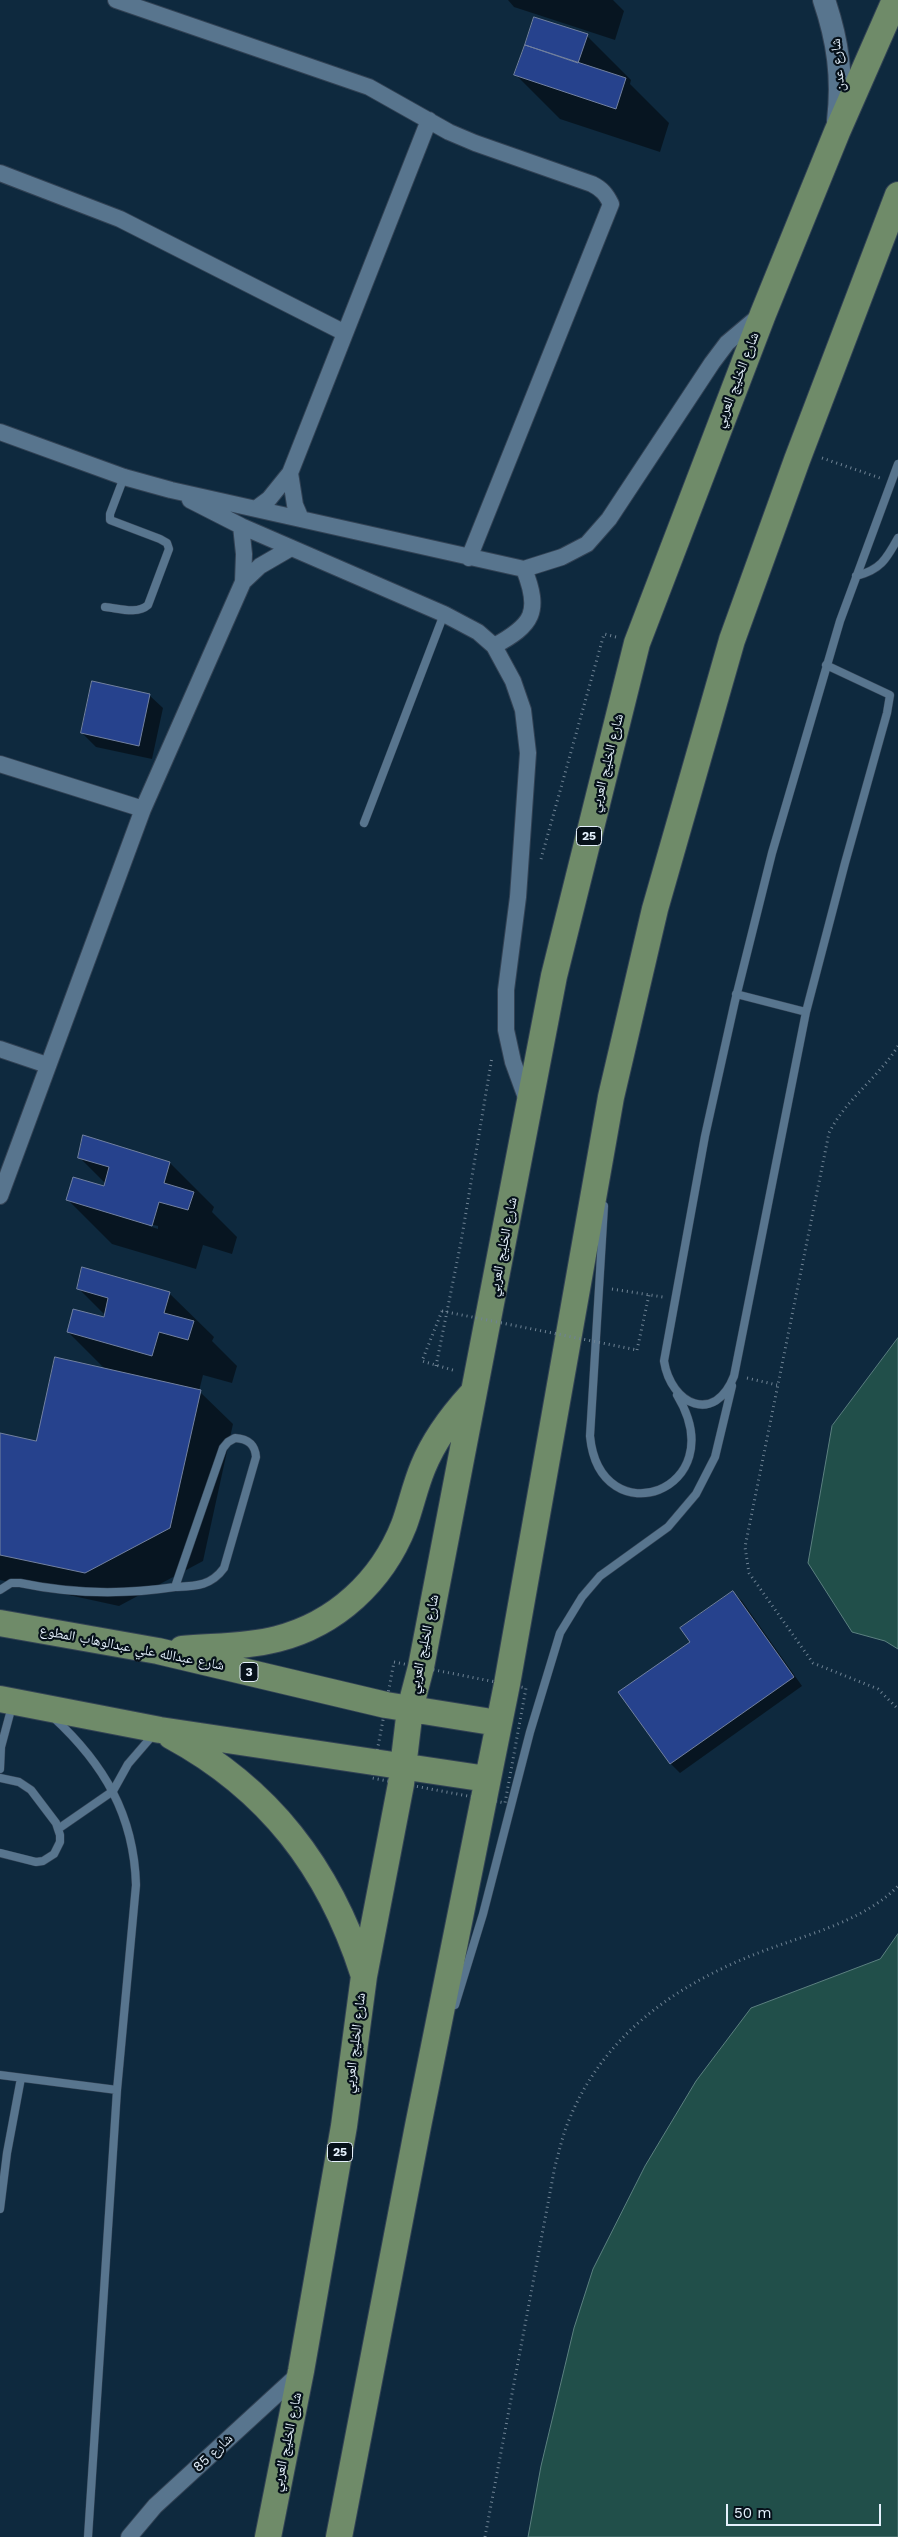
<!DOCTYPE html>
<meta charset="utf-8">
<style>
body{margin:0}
#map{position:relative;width:898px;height:2537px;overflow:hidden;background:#0e293e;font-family:"Work Sans",sans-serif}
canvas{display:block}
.scale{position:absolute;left:726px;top:2504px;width:155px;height:22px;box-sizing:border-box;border:2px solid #e5f1fd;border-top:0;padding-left:6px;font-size:15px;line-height:18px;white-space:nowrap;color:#e5f1fd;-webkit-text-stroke:4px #06111a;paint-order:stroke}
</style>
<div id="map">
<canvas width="898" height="2537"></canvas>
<div class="scale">50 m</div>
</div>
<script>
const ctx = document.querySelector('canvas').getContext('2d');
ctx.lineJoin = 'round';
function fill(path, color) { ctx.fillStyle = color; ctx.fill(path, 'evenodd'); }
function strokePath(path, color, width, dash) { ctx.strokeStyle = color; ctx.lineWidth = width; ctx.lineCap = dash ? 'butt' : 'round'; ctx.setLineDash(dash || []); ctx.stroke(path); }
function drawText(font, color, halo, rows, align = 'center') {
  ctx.font = font + ' "Work Sans","Noto Naskh Arabic",sans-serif'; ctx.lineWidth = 4.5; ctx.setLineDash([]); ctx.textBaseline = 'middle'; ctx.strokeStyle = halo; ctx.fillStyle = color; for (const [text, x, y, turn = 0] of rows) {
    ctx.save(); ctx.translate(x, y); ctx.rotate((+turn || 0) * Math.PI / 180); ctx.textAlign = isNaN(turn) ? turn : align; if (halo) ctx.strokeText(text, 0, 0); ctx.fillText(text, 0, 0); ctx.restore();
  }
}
const water = new Path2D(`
 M 898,1338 L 898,1649 L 885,1641 L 852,1632 L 808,1563 L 832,1426 Z
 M 898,1934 L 898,2537 L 528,2537 L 541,2466 L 574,2328 L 593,2269 L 645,2166 L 696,2081 L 751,2008 L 880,1959 Z`);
fill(water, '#214f4a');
strokePath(water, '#5c8080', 1);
fill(new Path2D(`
 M 508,0 L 613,0 L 624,11 L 615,40 L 514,7 Z
 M 587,36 L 631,80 L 630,84 L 669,123 L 660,152 L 560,119 L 516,75 Z
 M 149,695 L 163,708 L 152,759 L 96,747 L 82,733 Z
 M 84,1137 L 170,1163 L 214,1207 L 212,1212 L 237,1237 L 232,1254 L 203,1245 L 196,1269 L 112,1244 L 68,1200 L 105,1188 L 106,1184 L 79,1157 ZM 149,1224 L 158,1226 L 158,1229 L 149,1226 Z
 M 79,1289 L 169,1293 L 214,1337 L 212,1341 L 237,1366 L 232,1383 L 203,1375 L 199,1391 L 233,1424 L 203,1561 L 119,1606 L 0,1580 L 0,1434 L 37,1443 L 106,1370 L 68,1332 L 105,1319 L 105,1315 Z
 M 733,1592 L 742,1601 L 802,1686 L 680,1773 L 671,1764 L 620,1692 L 692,1642 Z`), '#0007');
const building = new Path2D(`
 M 534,17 L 588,34 L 578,63 L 525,45 Z
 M 525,45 L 626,78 L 616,109 L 514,75 Z
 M 92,681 L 150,694 L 139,746 L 81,733 Z
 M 83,1135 L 170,1162 L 164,1183 L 194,1192 L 188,1210 L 159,1202 L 152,1226 L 66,1200 L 73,1177 L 104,1186 L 109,1167 L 78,1158 Z
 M 82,1267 L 170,1292 L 164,1313 L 194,1321 L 188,1340 L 159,1332 L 152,1356 L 67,1332 L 73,1309 L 104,1317 L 108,1298 L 77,1289 Z
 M 55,1357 L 201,1390 L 170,1528 L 85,1573 L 0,1555 L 0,1433 L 36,1441 Z
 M 733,1591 L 794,1677 L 670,1764 L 618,1692 L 690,1642 L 680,1628 Z`);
fill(building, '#26428d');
strokePath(building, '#7281a0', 1);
const lane = new Path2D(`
 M 856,576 C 880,570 886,560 898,538
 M 105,607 C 118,608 137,615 148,605 L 169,549 L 167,543 L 160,539 L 110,520 L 110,514 L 124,477
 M 826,665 L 890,695 L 887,713 L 845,863 L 806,1012 L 734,1376 C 715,1425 671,1405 664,1361 L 705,1136 L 735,1001 L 772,853 L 840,621 L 898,464
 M 364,823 L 444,614
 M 736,994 L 806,1012
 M 604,1206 L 590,1436 C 600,1538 735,1491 677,1395
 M 235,1438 C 248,1439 255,1444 256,1457 L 224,1568 C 211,1586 196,1586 175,1587 L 223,1448 L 228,1442 Z
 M 0,1590 L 11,1583 L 20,1583 C 72,1594 122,1595 175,1587
 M 53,1717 C 104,1764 134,1815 136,1885 L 117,2090 L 88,2537
 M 0,1769 L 1,1747 L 12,1706
 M 0,1778 L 19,1782 L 31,1790 L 56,1823 L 60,1835 L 60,1842 L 54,1854 L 43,1861 L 36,1862 L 0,1853
 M 58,1829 L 113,1791 L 128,1764 L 153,1735
 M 455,2005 L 483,1914 L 530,1732 L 560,1633 L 582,1597 L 600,1576 L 668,1527 L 696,1494 L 715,1457 L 732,1386
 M 0,2075 L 117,2090
 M 0,2209 L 7,2153 L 21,2078`);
const street = new Path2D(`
 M 116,0 L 369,87 L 449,132 L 475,143 L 592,184 C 602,189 606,194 611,204 L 469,558
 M 0,173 L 120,219 L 345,333
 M 0,432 L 124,477 L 171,490 L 524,569 L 562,557 L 587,544 L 609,519 L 712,363 L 727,343 L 759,316
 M 290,473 L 295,505 L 301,519
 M 190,500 L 241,526 L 444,614 L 478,632 L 494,646 L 513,681 L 523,710 L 528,753 L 518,897 L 506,990 L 506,1030 L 513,1062 L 528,1103
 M 257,508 L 269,499 L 290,473 L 429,120
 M 243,582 L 260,566 L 291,548
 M 494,646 C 533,625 541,612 524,569
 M 0,764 L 143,809
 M 0,1049 L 47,1065
 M 0,1196 L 143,809 L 243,582 L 244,554 L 241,526
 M 129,2537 L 155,2506 L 300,2373`);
const secondary = new Path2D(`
 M 824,0 C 838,41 843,78 838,121`);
const primary = new Path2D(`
 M 0,1623 L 158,1651 L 386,1705 L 498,1723
 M 182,1649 C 213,1646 246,1647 277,1639 C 336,1624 382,1581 404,1525 C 411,1506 415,1486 423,1467 C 434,1440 451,1417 471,1395
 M 0,1699 L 160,1730 L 487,1779
 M 171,1736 C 269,1789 329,1868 363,1973
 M 268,2537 L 301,2371 L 344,2126 L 364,1976 L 401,1784 L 410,1709 L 421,1667 L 554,976 L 637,643 L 763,314 L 837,132 L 895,0
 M 339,2537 L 418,2126 L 507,1684 L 611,1097 L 655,909 L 732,640 L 797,460 L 898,195`);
strokePath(lane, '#324254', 9);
strokePath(street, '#324254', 18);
strokePath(secondary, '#324254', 24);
strokePath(primary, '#324254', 28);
strokePath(new Path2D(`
 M 822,458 L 880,478
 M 541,859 L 604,634 L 616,637
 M 898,1046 C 878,1078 846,1099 829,1133 L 745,1547 L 749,1573 L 813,1663 L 878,1689 L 898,1709
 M 612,1289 L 663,1297
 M 442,1311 L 422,1361 L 456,1371
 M 637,1350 L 649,1295
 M 436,1366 L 461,1242 L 492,1057
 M 747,1378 L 777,1385
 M 394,1662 L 526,1688 L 505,1803 L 372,1778 Z
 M 485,2537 L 555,2166 C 559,2152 562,2138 567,2125 C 604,2029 687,1977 780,1945 C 820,1931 868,1917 898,1886`), '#6f8394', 3, [1, 4]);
strokePath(lane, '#58758e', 8);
strokePath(street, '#58758e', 16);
strokePath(secondary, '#58758e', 22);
strokePath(primary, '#6f8b69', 26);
strokePath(new Path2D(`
 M 442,1311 L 637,1350`), '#6f8394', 3, [1, 4]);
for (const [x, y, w] of [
 [589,836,25],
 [249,1672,18],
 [340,2152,25]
]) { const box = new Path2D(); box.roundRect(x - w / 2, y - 9.5, w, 19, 4); ctx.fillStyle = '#06111a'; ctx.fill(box); strokePath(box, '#e5f1fd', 1); }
drawText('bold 12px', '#e5f1fd', null, [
 ["25",589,836],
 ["3",249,1672],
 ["25",340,2152]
]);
drawText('14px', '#e5f1fd', '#06111a', [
 ["شارع عدن",838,65,-95],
 ["شارع الخليج العربي",737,380,-69],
 ["شارع الخليج العربي",607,763,-76],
 ["شارع الخليج العربي",503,1247,-79],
 ["شارع الخليج العربي",424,1644,-78],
 ["شارع عبدالله علي عبدالوهاب المطوع",132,1648,11],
 ["شارع الخليج العربي",355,2043,-83],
 ["شارع الخليج العربي",287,2442,-78],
 ["شارع 85",213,2453,-43]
]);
</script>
